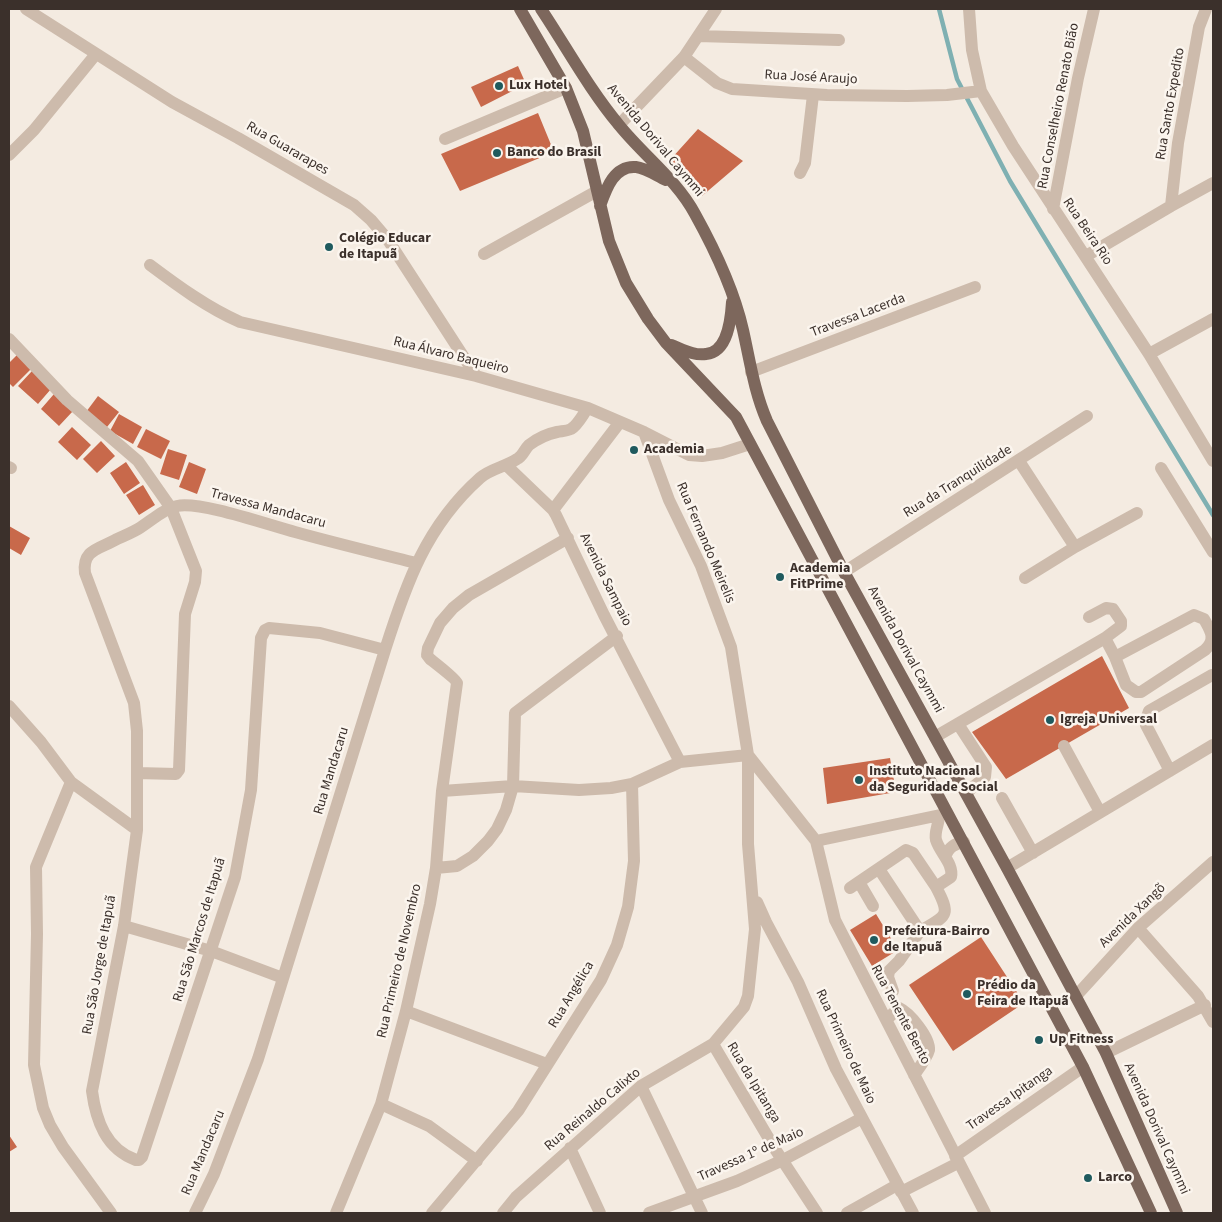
<!DOCTYPE html>
<meta charset="utf-8">
<style>
body{margin:0}
#map{position:relative;width:1222px;height:1222px;overflow:hidden;background:#f4ebe1;font-family:"Source Sans 3",sans-serif}
canvas{display:block}
.frame{position:absolute;inset:0;border:10px solid #3b302b;pointer-events:none}
</style>
<div id="map">
<canvas width="1222" height="1222"></canvas>
<div class="frame"></div>
</div>
<script>
const ctx = document.querySelector('canvas').getContext('2d');
ctx.lineJoin = 'round';
function strokePath(path, color, width, dash) { ctx.strokeStyle = color; ctx.lineWidth = width; ctx.lineCap = dash ? 'butt' : 'round'; ctx.setLineDash(dash || []); ctx.stroke(path); }
function fill(path, color) { ctx.fillStyle = color; ctx.fill(path, 'evenodd'); }
function drawText(font, color, halo, rows, align = 'center') {
  ctx.font = font + ' "Source Sans 3",sans-serif'; ctx.lineWidth = 5; ctx.setLineDash([]); ctx.textBaseline = 'middle'; ctx.strokeStyle = halo; ctx.fillStyle = color; for (const [text, x, y, turn = 0] of rows) {
    ctx.save(); ctx.translate(x, y); ctx.rotate((+turn || 0) * Math.PI / 180); ctx.textAlign = isNaN(turn) ? turn : align; if (halo) ctx.strokeText(text, 0, 0); ctx.fillText(text, 0, 0); ctx.restore();
  }
}
strokePath(new Path2D(`
 M 939,9 L 957,79 L 1010,181 L 1213,515`), '#7fb0b2', 4.5);
fill(new Path2D(`
 M 518,66 L 526,84 L 481,107 L 471,87 Z
 M 538,113 L 554,152 L 460,191 L 441,154 Z
 M 698,129 L 743,161 L 702,196 L 670,160 Z
 M 17,355 L 31,369 L 13,387 L 9,383 L 9,363 Z
 M 32,371 L 51,389 L 38,404 L 18,386 Z
 M 54,394 L 73,411 L 59,426 L 41,409 Z
 M 98,396 L 119,412 L 107,427 L 86,412 Z
 M 119,414 L 142,427 L 133,444 L 110,431 Z
 M 72,427 L 91,445 L 77,460 L 58,442 Z
 M 146,429 L 170,441 L 161,459 L 137,447 Z
 M 101,441 L 115,456 L 97,473 L 83,459 Z
 M 168,449 L 187,455 L 179,480 L 160,474 Z
 M 126,462 L 140,483 L 124,494 L 110,473 Z
 M 189,462 L 206,469 L 197,494 L 179,487 Z
 M 143,485 L 155,505 L 139,515 L 126,495 Z
 M 9,526 L 30,538 L 21,555 L 9,548 Z
 M 1102,656 L 1129,708 L 1006,779 L 972,732 Z
 M 890,758 L 896,792 L 827,804 L 823,768 Z
 M 876,914 L 898,950 L 872,966 L 850,930 Z
 M 981,937 L 1024,1003 L 953,1051 L 909,985 Z
 M 9,1135 L 17,1147 L 9,1152 Z`), '#c8694b');
strokePath(new Path2D(`
 M 26,9 L 172,102 L 238,138 L 354,205 L 371,220 L 388,240 L 476,376
 M 969,9 L 972,50 L 981,91 L 1013,146 L 1149,354 L 1213,461
 M 698,36 L 839,40
 M 684,57 L 717,83 L 732,89 L 827,95 L 907,96 L 947,95 L 981,91
 M 619,125 L 684,57 L 716,9
 M 445,139 L 566,88
 M 9,155 L 34,130 L 96,54
 M 800,173 L 805,163 L 813,95
 M 1171,206 L 1178,143 L 1199,27 L 1206,9
 M 1053,209 L 1078,78 L 1094,9
 M 484,254 L 597,191
 M 1086,256 L 1171,206 L 1213,183
 M 150,265 C 178,286 208,308 240,322 L 476,376 L 588,408 L 644,432 L 689,455 L 702,456 L 722,453 L 750,444
 M 9,339 L 67,400 L 138,461 L 171,508 L 196,571 L 195,582 L 185,614 L 179,770 L 176,774 L 137,773
 M 1149,354 L 1213,319
 M 751,372 L 975,287
 M 1019,461 L 1075,547
 M 506,465 L 553,510 L 556,515 L 604,615 L 680,762
 M 9,467 L 11,468
 M 1161,468 L 1213,552
 M 553,510 L 620,422
 M 844,572 L 1087,416
 M 1025,578 L 1075,547 L 1137,513
 M 1089,617 L 1106,608 L 1113,609 L 1121,621 L 1121,626 L 1105,638
 M 385,650 L 320,633 L 269,628 L 265,630 L 261,638 L 251,790 L 235,877 L 142,1157 L 139,1160 L 136,1160 C 106,1149 96,1121 92,1091 L 124,926 L 137,830 L 137,731 L 134,703 L 85,573 C 82,549 100,549 117,539 C 124,536 131,533 138,529 C 150,522 163,509 177,506 C 201,501 268,525 295,532 C 335,543 376,553 416,563
 M 9,706 L 41,742 L 71,782 L 137,830
 M 958,724 L 986,767 L 985,777 L 966,793
 M 935,737 L 1105,638 L 1115,657 L 1126,685 L 1136,692 L 1141,692 L 1205,650 C 1217,639 1210,630 1204,619 L 1194,615 L 1115,657
 M 1064,746 L 1100,812
 M 748,755 L 816,841 L 835,920 L 985,1213
 M 1170,771 L 1146,725 L 1146,720 L 1149,711 L 1212,675
 M 71,782 L 36,867 L 37,934 L 34,1065 L 43,1108 L 50,1125 L 63,1147 L 111,1213
 M 442,791 L 513,786 L 579,790 L 611,788 L 632,784 L 680,762 L 748,755
 M 1002,798 L 1033,853
 M 816,841 L 945,814
 M 945,857 C 949,847 954,844 964,842
 M 436,868 L 457,866 L 473,856 L 488,841 L 497,829 L 506,810 L 513,786 L 515,713 L 617,636
 M 1007,868 L 1213,745
 M 879,869 L 920,931 C 946,916 952,917 936,887
 M 859,882 L 873,906
 M 850,888 L 906,850 L 913,853 L 936,887 L 951,877 C 954,864 940,853 936,840 C 934,832 939,824 939,816
 M 757,902 L 766,922 L 798,982 L 836,1069 L 913,1213
 M 124,926 L 211,951 L 283,978
 M 1138,928 L 1198,996 L 1213,1022
 M 893,991 L 888,977 L 889,971 L 899,961 L 920,931
 M 1076,996 L 1138,928 L 1213,862
 M 406,1011 L 547,1064
 M 887,1019 L 899,1008 C 910,1013 930,1038 929,1050 C 927,1058 919,1068 914,1075
 M 713,1044 L 775,1149 L 817,1213
 M 1106,1053 L 1205,1005
 M 641,1086 L 702,1213
 M 381,1104 L 429,1126 L 477,1161
 M 570,1148 L 600,1213
 M 955,1156 L 1083,1067
 M 901,1192 L 958,1163
 M 195,1213 L 214,1174 L 258,1059 L 385,650 C 406,584 426,526 480,478 C 490,469 505,467 517,459 C 523,456 524,450 529,445 C 537,439 547,434 557,432 C 562,431 567,431 571,429 C 578,425 583,414 588,408
 M 336,1213 L 381,1104 L 406,1011 L 430,904 L 436,868 L 442,791 L 457,683 C 456,679 435,663 430,659 L 427,655 L 428,648 L 440,623 L 453,608 L 469,595 L 568,538
 M 432,1213 L 518,1111 L 601,980 L 617,945 L 628,907 L 634,861 L 632,784
 M 503,1213 L 516,1197 L 641,1086 L 713,1044 L 744,1007 L 748,996 L 755,929 L 748,844 L 748,755 L 731,647 L 701,566 L 669,500 L 644,432
 M 649,1213 L 737,1181 L 783,1160 L 862,1118
 M 847,1213 L 897,1185`), '#cdbbac', 12);
strokePath(new Path2D(`
 M 520,9 L 566,88 L 583,131 L 609,241 L 626,283 L 648,319 L 666,343 L 736,417 L 1083,1067 L 1151,1213
 M 541,9 C 567,48 589,89 619,125 C 643,155 677,180 695,214 C 715,250 734,290 743,330 C 750,361 754,391 767,421 L 844,572 L 1007,868 L 1106,1053 L 1177,1213
 M 600,206 C 606,189 614,165 636,167 C 646,168 657,176 666,180
 M 671,345 C 682,349 694,356 706,354 C 728,352 731,319 732,302`), '#7d675c', 12);
for (const [x, y, r, color] of [
 [499,86,5,"#1f5a5e"],
 [497,153,5,"#1f5a5e"],
 [329,247,5,"#1f5a5e"],
 [634,450,5,"#1f5a5e"],
 [780,577,5,"#1f5a5e"],
 [1050,720,5,"#1f5a5e"],
 [859,780,5,"#1f5a5e"],
 [874,940,5,"#1f5a5e"],
 [967,994,5,"#1f5a5e"],
 [1039,1040,5,"#1f5a5e"],
 [1088,1178,5,"#1f5a5e"]
]) { const dot = new Path2D(); dot.arc(x, y, r, 0, 2 * Math.PI); ctx.fillStyle = color; ctx.fill(dot); strokePath(dot, '#fbf5ee', 2); }
drawText('14px', '#3b302b', '#fbf5ee', [
 ["Rua José Araujo",811,78,3],
 ["Rua Santo Expedito",1171,104,-80],
 ["Rua Conselheiro Renato Bião",1059,106,-79],
 ["Avenida Dorival Caymmi",655,141,50],
 ["Rua Guararapes",287,149,30],
 ["Rua Beira Rio",1087,232,56],
 ["Travessa Lacerda",858,316,-21],
 ["Rua Álvaro Baqueiro",451,356,14],
 ["Rua da Tranquilidade",958,482,-32],
 ["Travessa Mandacaru",268,509,15],
 ["Rua Fernando Meirelis",705,543,67],
 ["Avenida Sampaio",605,580,64],
 ["Avenida Dorival Caymmi",905,650,61],
 ["Rua Mandacaru",332,771,-73],
 ["Avenida Xangõ",1133,916,-44],
 ["Rua São Marcos de Itapuã",200,930,-73],
 ["Rua Primeiro de Novembro",400,961,-77],
 ["Rua São Jorge de Itapuã",100,965,-80],
 ["Rua Angélica",572,995,-59],
 ["Rua Tenente Bento",900,1015,62],
 ["Rua Primeiro de Maio",845,1047,65],
 ["Rua da Ipitanga",753,1083,59],
 ["Travessa Ipitanga",1010,1099,-35],
 ["Rua Reinaldo Calixto",593,1110,-40],
 ["Avenida Dorival Caymmi",1156,1129,66],
 ["Rua Mandacaru",204,1153,-67],
 ["Travessa 1º de Maio",751,1155,-24]
]);
drawText('bold 14px', '#3b302b', '#fbf5ee', [
 ["Lux Hotel",509,86],
 ["Banco do Brasil",507,153],
 ["Colégio Educar",339,239],
 ["de Itapuã",339,255],
 ["Academia",644,450],
 ["Academia",790,569],
 ["FitPrime",790,585],
 ["Igreja Universal",1060,720],
 ["Instituto Nacional",869,772],
 ["da Seguridade Social",869,788],
 ["Prefeitura-Bairro",884,932],
 ["de Itapuã",884,948],
 ["Prédio da",977,986],
 ["Feira de Itapuã",977,1002],
 ["Up Fitness",1049,1040],
 ["Larco",1098,1178]
], 'left');
</script>
